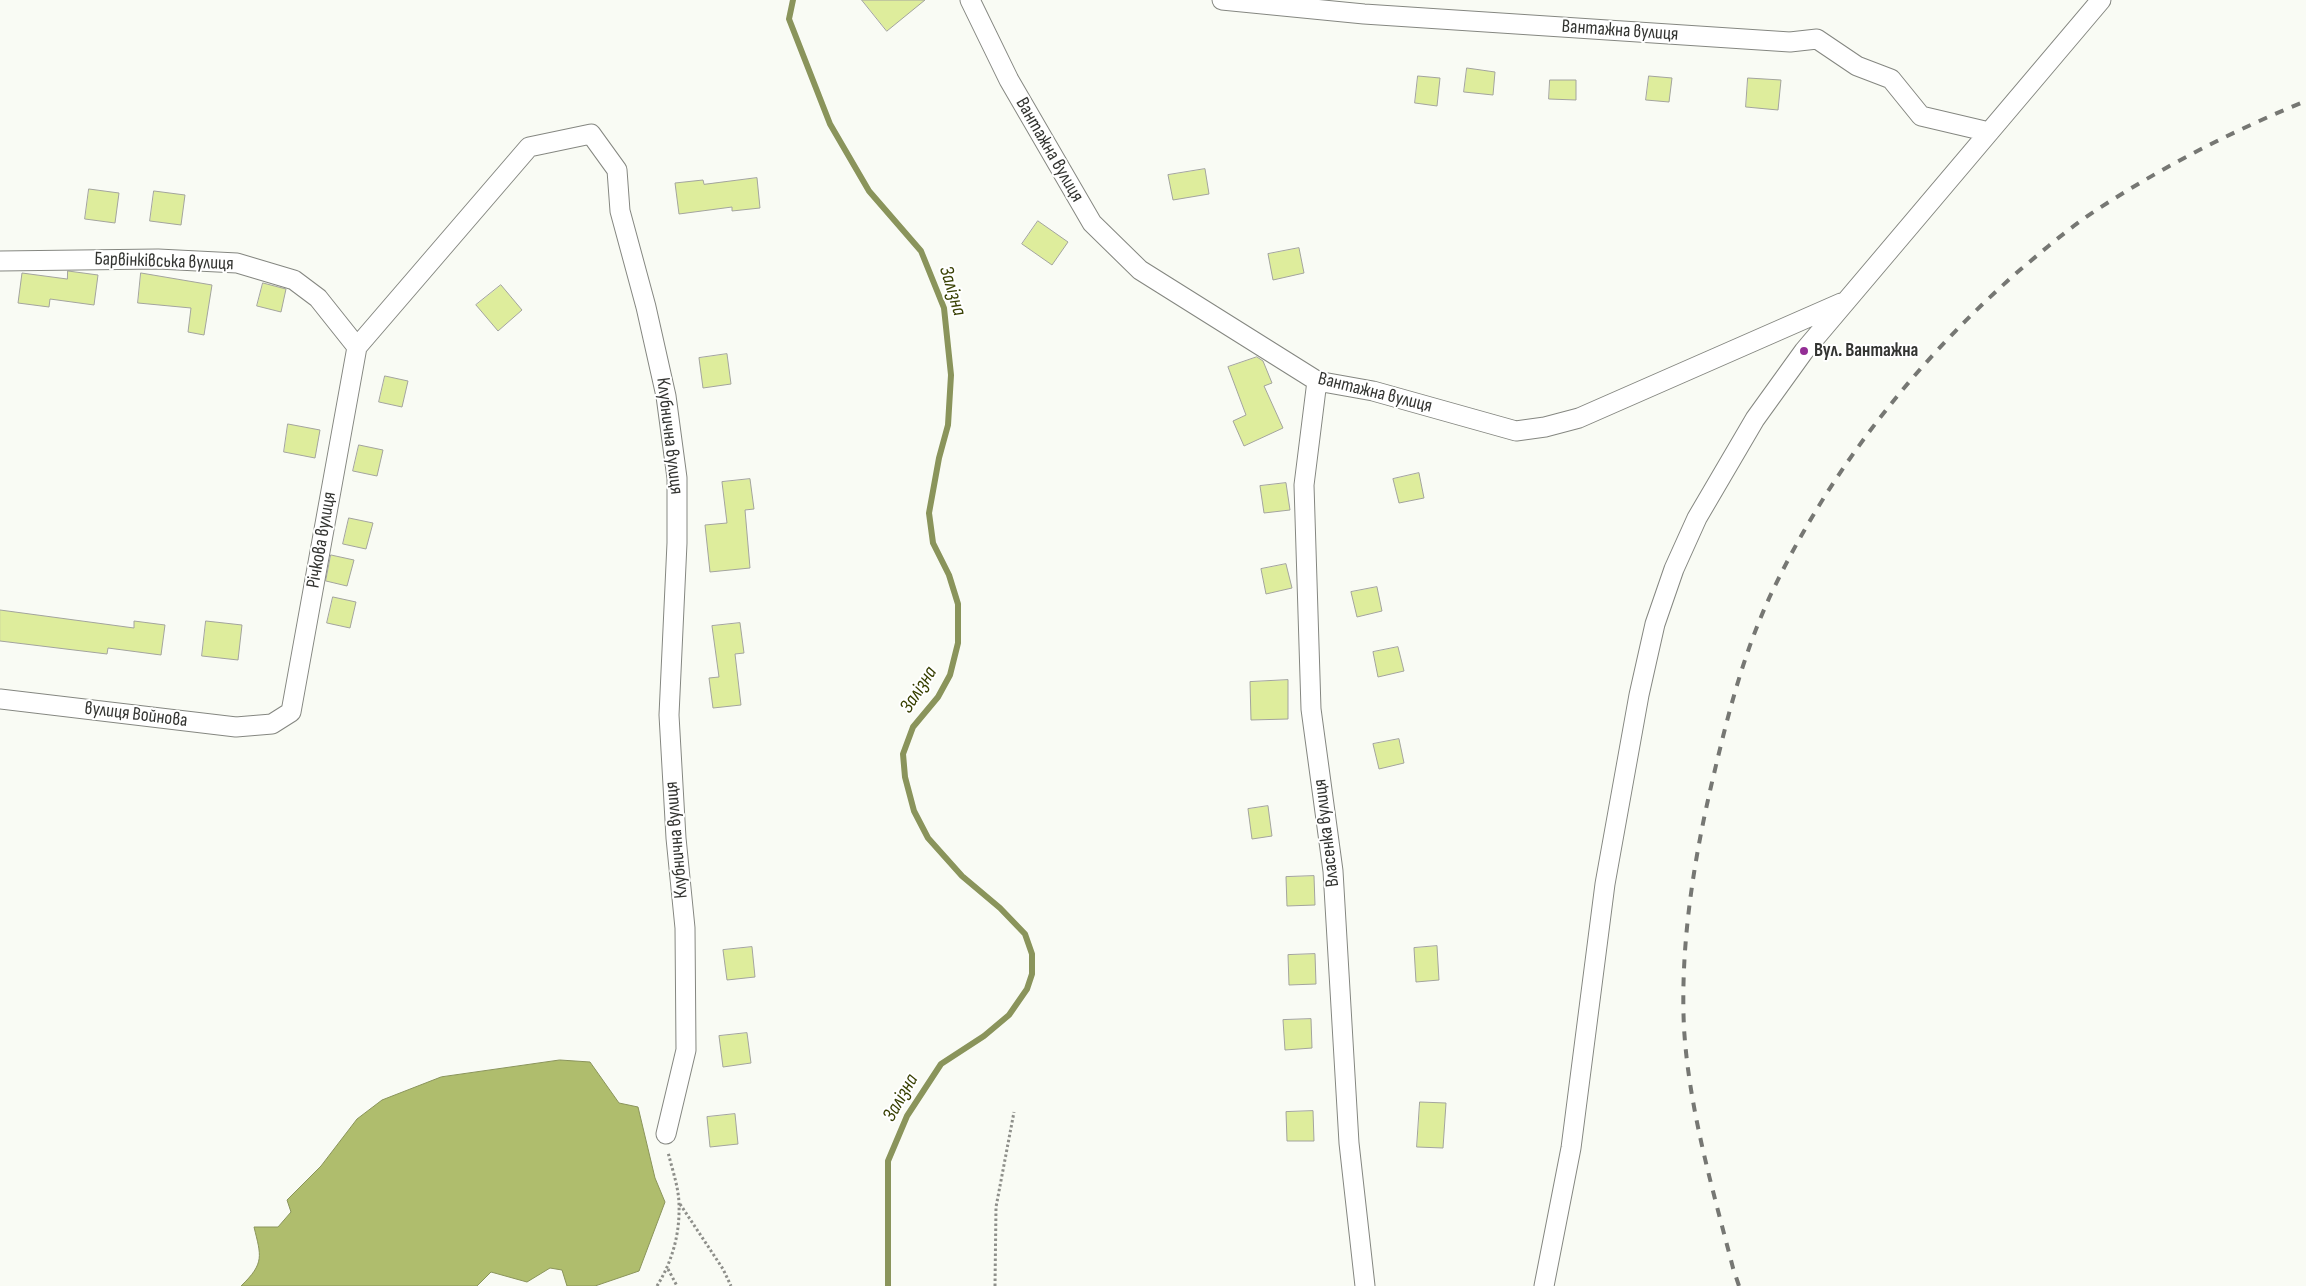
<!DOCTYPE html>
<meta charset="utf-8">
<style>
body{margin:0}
canvas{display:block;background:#f9fbf4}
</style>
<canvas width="2306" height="1286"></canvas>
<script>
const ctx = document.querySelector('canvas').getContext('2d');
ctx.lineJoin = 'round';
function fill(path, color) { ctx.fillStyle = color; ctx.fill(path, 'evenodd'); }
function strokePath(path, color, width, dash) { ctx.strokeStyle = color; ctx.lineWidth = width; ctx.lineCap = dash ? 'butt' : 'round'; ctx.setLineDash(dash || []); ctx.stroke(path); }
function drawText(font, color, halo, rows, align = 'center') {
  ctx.font = font + ' "Sofia Sans Condensed",sans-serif'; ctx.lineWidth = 4; ctx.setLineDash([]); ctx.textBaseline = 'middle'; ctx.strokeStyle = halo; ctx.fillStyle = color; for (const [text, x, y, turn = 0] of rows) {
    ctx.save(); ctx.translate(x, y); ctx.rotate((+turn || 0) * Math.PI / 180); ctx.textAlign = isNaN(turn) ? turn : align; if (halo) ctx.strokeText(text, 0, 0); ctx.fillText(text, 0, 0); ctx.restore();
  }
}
const water = new Path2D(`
 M 560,1060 L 590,1062 L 619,1103 L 638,1107 L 655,1178 L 665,1202 L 639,1271 L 595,1286 L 567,1286 L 562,1270 L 550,1268 L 527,1282 L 491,1272 L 477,1286 L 241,1286 C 265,1263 261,1256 254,1227 L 278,1227 L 291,1212 L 287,1200 L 321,1166 L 357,1119 L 382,1100 L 441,1077 Z`);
fill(water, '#afbd6d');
strokePath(water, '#8a945b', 1);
strokePath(new Path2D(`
 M 793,0 L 789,19 L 830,124 L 869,191 L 921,251 L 944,308 L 951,375 L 948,425 L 939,458 L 929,513 L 933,543 L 949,575 L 958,604 L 958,643 L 950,675 L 938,697 L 913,727 L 903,754 L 905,777 L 914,811 L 928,838 L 962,876 L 1000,908 L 1025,934 L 1032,954 L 1032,974 L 1027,989 L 1009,1015 L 984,1036 L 941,1064 L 907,1116 L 888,1161 L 888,1286`), '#8a945b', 6);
const building = new Path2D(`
 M 862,0 L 925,0 L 887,31 Z
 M 1467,68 L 1495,72 L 1493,95 L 1464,92 Z
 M 1418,76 L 1440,78 L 1437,106 L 1415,103 Z
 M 1649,76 L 1672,78 L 1669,102 L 1646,100 Z
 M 1748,78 L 1781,80 L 1778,110 L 1746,107 Z
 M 1550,80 L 1576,80 L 1576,100 L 1549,99 Z
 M 1205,169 L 1209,194 L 1173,200 L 1168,175 Z
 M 757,178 L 760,208 L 732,211 L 732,207 L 679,214 L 675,183 L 703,180 L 704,184 Z
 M 89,189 L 119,193 L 115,223 L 85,219 Z
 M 154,191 L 185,195 L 181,225 L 150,221 Z
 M 1038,221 L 1068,242 L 1052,265 L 1022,244 Z
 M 1299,248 L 1304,273 L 1273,280 L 1268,254 Z
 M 68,271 L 98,275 L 94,305 L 50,299 L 49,307 L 18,303 L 22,273 L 67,279 Z
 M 141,273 L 212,285 L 204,335 L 188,332 L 191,308 L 138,303 Z
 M 263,283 L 286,289 L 281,312 L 257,306 Z
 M 501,285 L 522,310 L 498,331 L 476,305 Z
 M 727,354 L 731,384 L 703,388 L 699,358 Z
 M 1257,357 L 1263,361 L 1272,383 L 1264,386 L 1283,428 L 1244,446 L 1233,421 L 1246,415 L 1228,367 Z
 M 385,376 L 408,381 L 402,407 L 379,402 Z
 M 288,424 L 320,430 L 315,458 L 284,452 Z
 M 359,445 L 383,450 L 377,476 L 353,471 Z
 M 1419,473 L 1424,498 L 1399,503 L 1393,479 Z
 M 750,479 L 754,509 L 745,510 L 750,568 L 710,572 L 705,525 L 727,523 L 722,482 Z
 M 1286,483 L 1290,510 L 1264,513 L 1260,486 Z
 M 349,518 L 373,523 L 366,549 L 343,544 Z
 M 331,555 L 354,560 L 347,586 L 326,581 Z
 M 1286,564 L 1292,588 L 1266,594 L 1261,569 Z
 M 1377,587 L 1382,611 L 1357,617 L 1351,592 Z
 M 333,597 L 356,602 L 350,628 L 327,623 Z
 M 0,610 L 134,628 L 134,621 L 165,625 L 161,655 L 108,648 L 107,654 L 0,641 Z
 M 206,621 L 242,625 L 238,660 L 202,656 Z
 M 740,623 L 744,653 L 735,654 L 741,705 L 713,708 L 709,678 L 719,677 L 712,626 Z
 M 1398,647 L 1404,671 L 1378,677 L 1373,652 Z
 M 1288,680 L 1288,719 L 1251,720 L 1250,682 Z
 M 1399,739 L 1404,763 L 1379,769 L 1373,744 Z
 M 1268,806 L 1272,836 L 1252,839 L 1248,809 Z
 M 1314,876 L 1315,905 L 1287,906 L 1286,877 Z
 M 1437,946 L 1439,980 L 1416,982 L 1414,948 Z
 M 752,947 L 755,977 L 727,980 L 723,950 Z
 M 1315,954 L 1316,984 L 1289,985 L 1288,955 Z
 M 1311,1019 L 1312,1048 L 1285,1050 L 1283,1020 Z
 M 747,1033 L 751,1063 L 723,1067 L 719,1036 Z
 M 1420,1102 L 1446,1103 L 1443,1148 L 1417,1147 Z
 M 1313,1111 L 1314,1141 L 1287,1141 L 1286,1112 Z
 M 735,1114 L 738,1144 L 710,1147 L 707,1117 Z`);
fill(building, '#deed9c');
strokePath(building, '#a3a49e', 1);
const minor = new Path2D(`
 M 970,0 L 1009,80 L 1092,223 L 1140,270 L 1317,381 L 1373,391 L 1516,431 L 1545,427 L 1579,418 L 1841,303
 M 1222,0 L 1364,14 L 1790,42 L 1817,39 L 1857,66 L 1891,79 L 1921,116 L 1989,132
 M 0,261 L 158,259 L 237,263 L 294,280 L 318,298 L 357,347
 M 357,347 L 529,147 L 591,134 L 617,170 L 620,211 L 646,307 L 666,396 L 677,478 L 677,543 L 669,715 L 676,838 L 685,928 L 686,1050 L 666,1134
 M 1317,381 L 1304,485 L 1311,709 L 1333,871 L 1349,1143 L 1365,1286
 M 0,699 L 236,727 L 272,724 L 291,712 L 357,347
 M 1544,1286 L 1571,1148 L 1605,884 L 1639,695 L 1655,624 L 1674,569 L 1697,518 L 1755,419 L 1804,351 L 2101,0`);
strokePath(minor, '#858781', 21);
strokePath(new Path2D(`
 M 680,1204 L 723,1269 L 731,1286
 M 668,1269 L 677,1286
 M 657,1286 C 672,1262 680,1234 679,1205 C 679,1188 672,1169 668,1152
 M 995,1286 L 996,1207 L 1014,1112`), '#8e8f8a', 3, [2.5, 2.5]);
strokePath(minor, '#fff', 19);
strokePath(new Path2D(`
 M 1739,1286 L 1733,1268 C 1713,1190 1689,1110 1684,1028 C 1680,945 1694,858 1713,778 C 1728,714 1744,651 1772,592 C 1831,468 1918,359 2021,269 C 2045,249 2069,228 2095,211 C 2162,167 2232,131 2306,101`), '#767773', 4, [9, 9]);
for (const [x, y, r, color] of [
 [1804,351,5,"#932e95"]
]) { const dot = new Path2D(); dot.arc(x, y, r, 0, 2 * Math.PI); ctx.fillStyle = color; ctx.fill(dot); strokePath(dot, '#fff', 2); }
drawText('19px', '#333431', '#fff', [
 ["Вантажна вулиця",1620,31,4],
 ["Вантажна вулиця",1049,150,60],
 ["Барвінківська вулиця",164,262,2],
 ["Вантажна вулиця",1375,393,14],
 ["Клубнична вулиця",669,436,83],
 ["Річкова вулиця",322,540,-80],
 ["вулиця Войнова",136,715,7],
 ["Власенка вулиця",1327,833,-97],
 ["Клубнична вулиця",677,840,-95]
]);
drawText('bold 19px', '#333431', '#fff', [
 ["Вул. Вантажна",1814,351]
], 'left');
drawText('italic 20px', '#373f00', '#fff', [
 ["Залізна",952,291,73],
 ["Залізна",919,690,-57],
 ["Залізна",901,1098,-60]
]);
</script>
